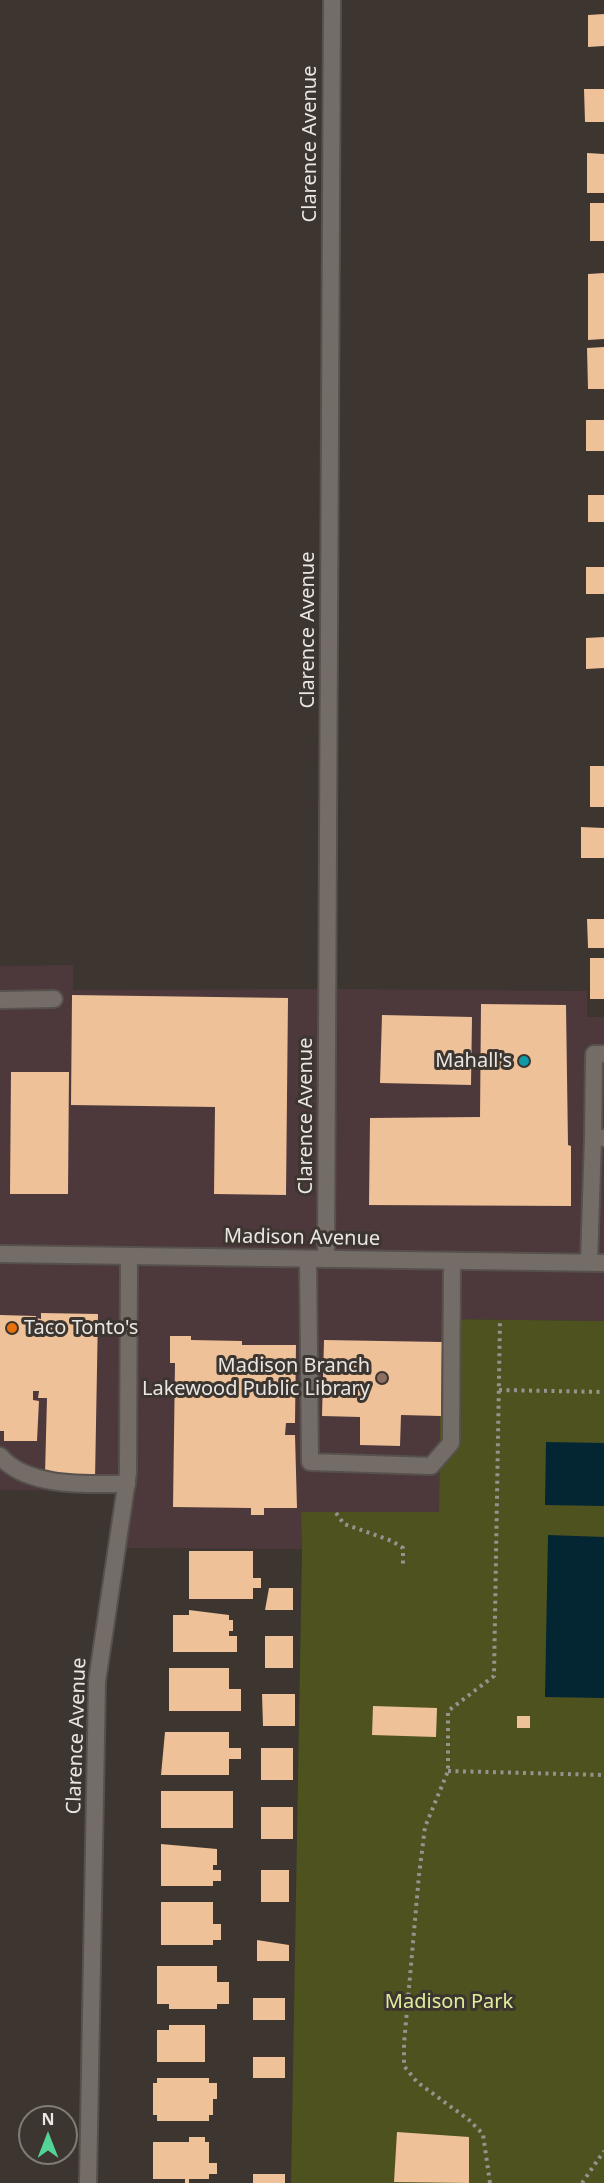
<!DOCTYPE html>
<style>
body{margin:0}
#map{position:relative;width:604px;height:2183px;overflow:hidden;background:#3c3530;font-family:"Noto Sans",sans-serif}
canvas{display:block}
.north{position:absolute;left:18px;top:2105px;width:60px;height:60px;box-sizing:border-box;background:#3c3530;border:2px solid #827c77;border-radius:50%;rotate:0deg;font-size:16px;font-weight:700;line-height:24px;text-align:center;color:#eae6e2}
.north::after{content:'';display:block;margin:auto;width:21px;height:27px;background:#53d396;clip-path:polygon(50% 0,100% 100%,50% 72%,0 100%)}
</style>
<div id="map">
<canvas width="604" height="2183"></canvas>
<div class="north">N</div>
</div>
<script>
const ctx = document.querySelector('canvas').getContext('2d');
ctx.lineJoin = 'round';
function fill(path, color) { ctx.fillStyle = color; ctx.fill(path, 'evenodd'); }
function strokePath(path, color, width, dash) { ctx.strokeStyle = color; ctx.lineWidth = width; ctx.lineCap = dash ? 'butt' : 'round'; ctx.setLineDash(dash || []); ctx.stroke(path); }
function drawText(font, color, halo, rows, align = 'center') {
  ctx.font = font + ' "Noto Sans",sans-serif'; ctx.lineWidth = 6; ctx.setLineDash([]); ctx.textBaseline = 'middle'; ctx.strokeStyle = halo; ctx.fillStyle = color; for (const [text, x, y, turn = 0] of rows) {
    ctx.save(); ctx.translate(x, y); ctx.rotate((+turn || 0) * Math.PI / 180); ctx.textAlign = isNaN(turn) ? turn : align; if (halo) ctx.strokeText(text, 0, 0); ctx.fillText(text, 0, 0); ctx.restore();
  }
}
fill(new Path2D(`
 M 73,965 L 73,990 L 336,989 L 587,991 L 587,1017 L 604,1017 L 604,1321 L 441,1319 L 439,1513 L 302,1512 L 302,1549 L 126,1548 L 135,1492 L 0,1490 L 0,966 Z`), '#4d383c');
fill(new Path2D(`
 M 441,1319 L 604,1321 L 604,2183 L 291,2183 L 302,1549 L 301,1512 L 439,1512 Z`), '#4d521f');
fill(new Path2D(`
 M 546,1442 L 604,1443 L 604,1506 L 545,1505 Z
 M 548,1535 L 604,1537 L 604,1698 L 545,1697 Z`), '#042632');
fill(new Path2D(`
 M 604,14 L 604,46 L 588,47 L 588,15 Z
 M 584,89 L 604,89 L 604,122 L 585,122 Z
 M 587,153 L 604,154 L 604,193 L 587,193 Z
 M 590,203 L 604,203 L 604,241 L 590,241 Z
 M 604,273 L 604,339 L 588,340 L 588,274 Z
 M 604,347 L 604,389 L 588,389 L 587,348 Z
 M 586,420 L 604,420 L 604,451 L 586,451 Z
 M 588,495 L 604,495 L 604,522 L 588,522 Z
 M 586,567 L 604,567 L 604,594 L 586,594 Z
 M 604,637 L 604,668 L 586,669 L 586,638 Z
 M 590,766 L 604,766 L 604,807 L 590,807 Z
 M 581,827 L 604,828 L 604,858 L 581,858 Z
 M 587,919 L 604,919 L 604,948 L 588,948 Z
 M 590,958 L 604,958 L 604,999 L 590,999 Z
 M 72,995 L 288,998 L 286,1195 L 214,1194 L 215,1107 L 71,1105 Z
 M 481,1004 L 566,1005 L 568,1145 L 571,1146 L 571,1206 L 369,1205 L 370,1118 L 480,1117 Z
 M 382,1015 L 472,1017 L 471,1085 L 380,1083 Z
 M 11,1072 L 69,1072 L 68,1194 L 10,1194 Z
 M 41,1313 L 98,1314 L 95,1479 L 73,1479 L 73,1474 L 45,1474 L 47,1398 L 38,1398 L 39,1391 L 33,1391 L 33,1400 L 39,1401 L 37,1441 L 4,1441 L 4,1431 L 0,1431 L 0,1315 L 36,1316 L 36,1318 L 41,1319 Z
 M 170,1336 L 191,1336 L 191,1340 L 242,1341 L 242,1345 L 296,1345 L 295,1423 L 286,1423 L 285,1435 L 295,1435 L 297,1508 L 264,1508 L 264,1515 L 251,1515 L 251,1508 L 173,1507 L 175,1363 L 170,1363 Z
 M 324,1340 L 442,1342 L 441,1416 L 401,1415 L 400,1446 L 360,1445 L 360,1417 L 322,1416 Z
 M 189,1551 L 253,1551 L 253,1578 L 261,1578 L 261,1588 L 253,1588 L 253,1599 L 189,1599 Z
 M 269,1588 L 293,1588 L 293,1610 L 265,1610 Z
 M 189,1610 L 229,1615 L 229,1620 L 233,1620 L 233,1631 L 229,1631 L 229,1636 L 237,1636 L 237,1652 L 173,1652 L 173,1615 L 189,1615 Z
 M 265,1636 L 293,1636 L 293,1668 L 265,1668 Z
 M 169,1668 L 229,1668 L 229,1689 L 241,1689 L 241,1711 L 169,1711 Z
 M 262,1694 L 295,1694 L 295,1726 L 263,1726 Z
 M 373,1706 L 437,1708 L 436,1737 L 372,1735 Z
 M 517,1716 L 530,1716 L 530,1728 L 517,1728 Z
 M 165,1732 L 229,1732 L 229,1748 L 241,1748 L 241,1759 L 229,1759 L 229,1775 L 161,1775 Z
 M 261,1748 L 293,1748 L 293,1780 L 261,1780 Z
 M 161,1791 L 233,1791 L 233,1828 L 161,1828 Z
 M 261,1807 L 293,1807 L 293,1839 L 261,1839 Z
 M 161,1844 L 217,1849 L 217,1865 L 213,1865 L 213,1870 L 221,1870 L 221,1881 L 213,1881 L 213,1886 L 161,1886 Z
 M 261,1870 L 289,1870 L 289,1902 L 261,1902 Z
 M 161,1902 L 213,1902 L 213,1924 L 221,1924 L 221,1940 L 213,1940 L 213,1945 L 161,1945 Z
 M 257,1940 L 289,1945 L 289,1961 L 257,1961 Z
 M 157,1966 L 217,1966 L 217,1982 L 229,1982 L 229,2004 L 217,2004 L 217,2009 L 169,2009 L 169,2004 L 157,2004 Z
 M 253,1998 L 285,1998 L 285,2020 L 253,2020 Z
 M 169,2025 L 205,2025 L 205,2062 L 157,2062 L 157,2030 L 169,2030 Z
 M 253,2057 L 285,2057 L 285,2078 L 253,2078 Z
 M 157,2078 L 209,2078 L 209,2083 L 217,2083 L 217,2099 L 213,2099 L 213,2115 L 209,2115 L 209,2121 L 157,2121 L 157,2115 L 153,2115 L 153,2083 L 157,2083 Z
 M 397,2132 L 469,2137 L 469,2183 L 394,2182 Z
 M 189,2137 L 205,2137 L 205,2142 L 209,2142 L 209,2163 L 217,2163 L 217,2174 L 209,2174 L 209,2179 L 189,2179 L 189,2183 L 185,2183 L 185,2179 L 153,2179 L 153,2142 L 189,2142 Z
 M 253,2174 L 285,2174 L 285,2183 L 253,2183 Z`), '#eec198');
const service = new Path2D(`
 M 0,1000 L 54,999
 M 593,1138 L 594,1054 L 604,1054
 M 308,1259 L 310,1462 L 431,1466 L 451,1443 L 452,1261
 M 589,1262 L 593,1138 L 604,1138
 M 0,1456 C 27,1488 88,1484 127,1484`);
const minor = new Path2D(`
 M 326,1259 L 332,0
 M 88,2183 L 97,1681 L 128,1473 L 129,1256`);
const secondary = new Path2D(`
 M 0,1254 L 604,1263`);
strokePath(service, '#57514d', 20);
strokePath(minor, '#57514d', 20);
strokePath(secondary, '#57514d', 20);
strokePath(new Path2D(`
 M 499,1390 L 604,1392
 M 336,1513 L 344,1524 L 392,1541 L 403,1548 L 403,1568
 M 448,1771 L 604,1775
 M 490,2183 L 483,2134 L 469,2120 L 417,2082 L 404,2066 L 404,2044 L 419,1875 L 425,1827 L 448,1771 L 448,1711 L 494,1676 L 500,1319
 M 582,2183 L 604,2151`), '#97928e', 4, [3, 4.5]);
strokePath(service, '#746d67', 16);
strokePath(minor, '#746d67', 16);
strokePath(secondary, '#746d67', 16);
for (const [x, y, r, color] of [
 [524,1061,6,"#0f9aa8"],
 [12,1328,6,"#e8710a"],
 [382,1378,6,"#8d6e63"]
]) { const dot = new Path2D(); dot.arc(x, y, r, 0, 2 * Math.PI); ctx.fillStyle = color; ctx.fill(dot); strokePath(dot, '#3c3530', 2); }
drawText('20px', '#eae6e2', '#3c3530', [
 ["Clarence Avenue",310,144,-90],
 ["Clarence Avenue",308,630,-90],
 ["Clarence Avenue",306,1116,-90],
 ["Madison Avenue",302,1238,1],
 ["Clarence Avenue",77,1736,-88]
]);
drawText('20px', '#eae6e2', '#3c3530', [
 ["Mahall's",512,1061],
 ["Taco Tonto's",24,1328,"left"],
 ["Madison Branch",370,1366],
 ["Lakewood Public Library",370,1389]
], 'right');
drawText('20px', '#e1ed9b', '#3c3530', [
 ["Madison Park",449,2002]
]);
</script>
